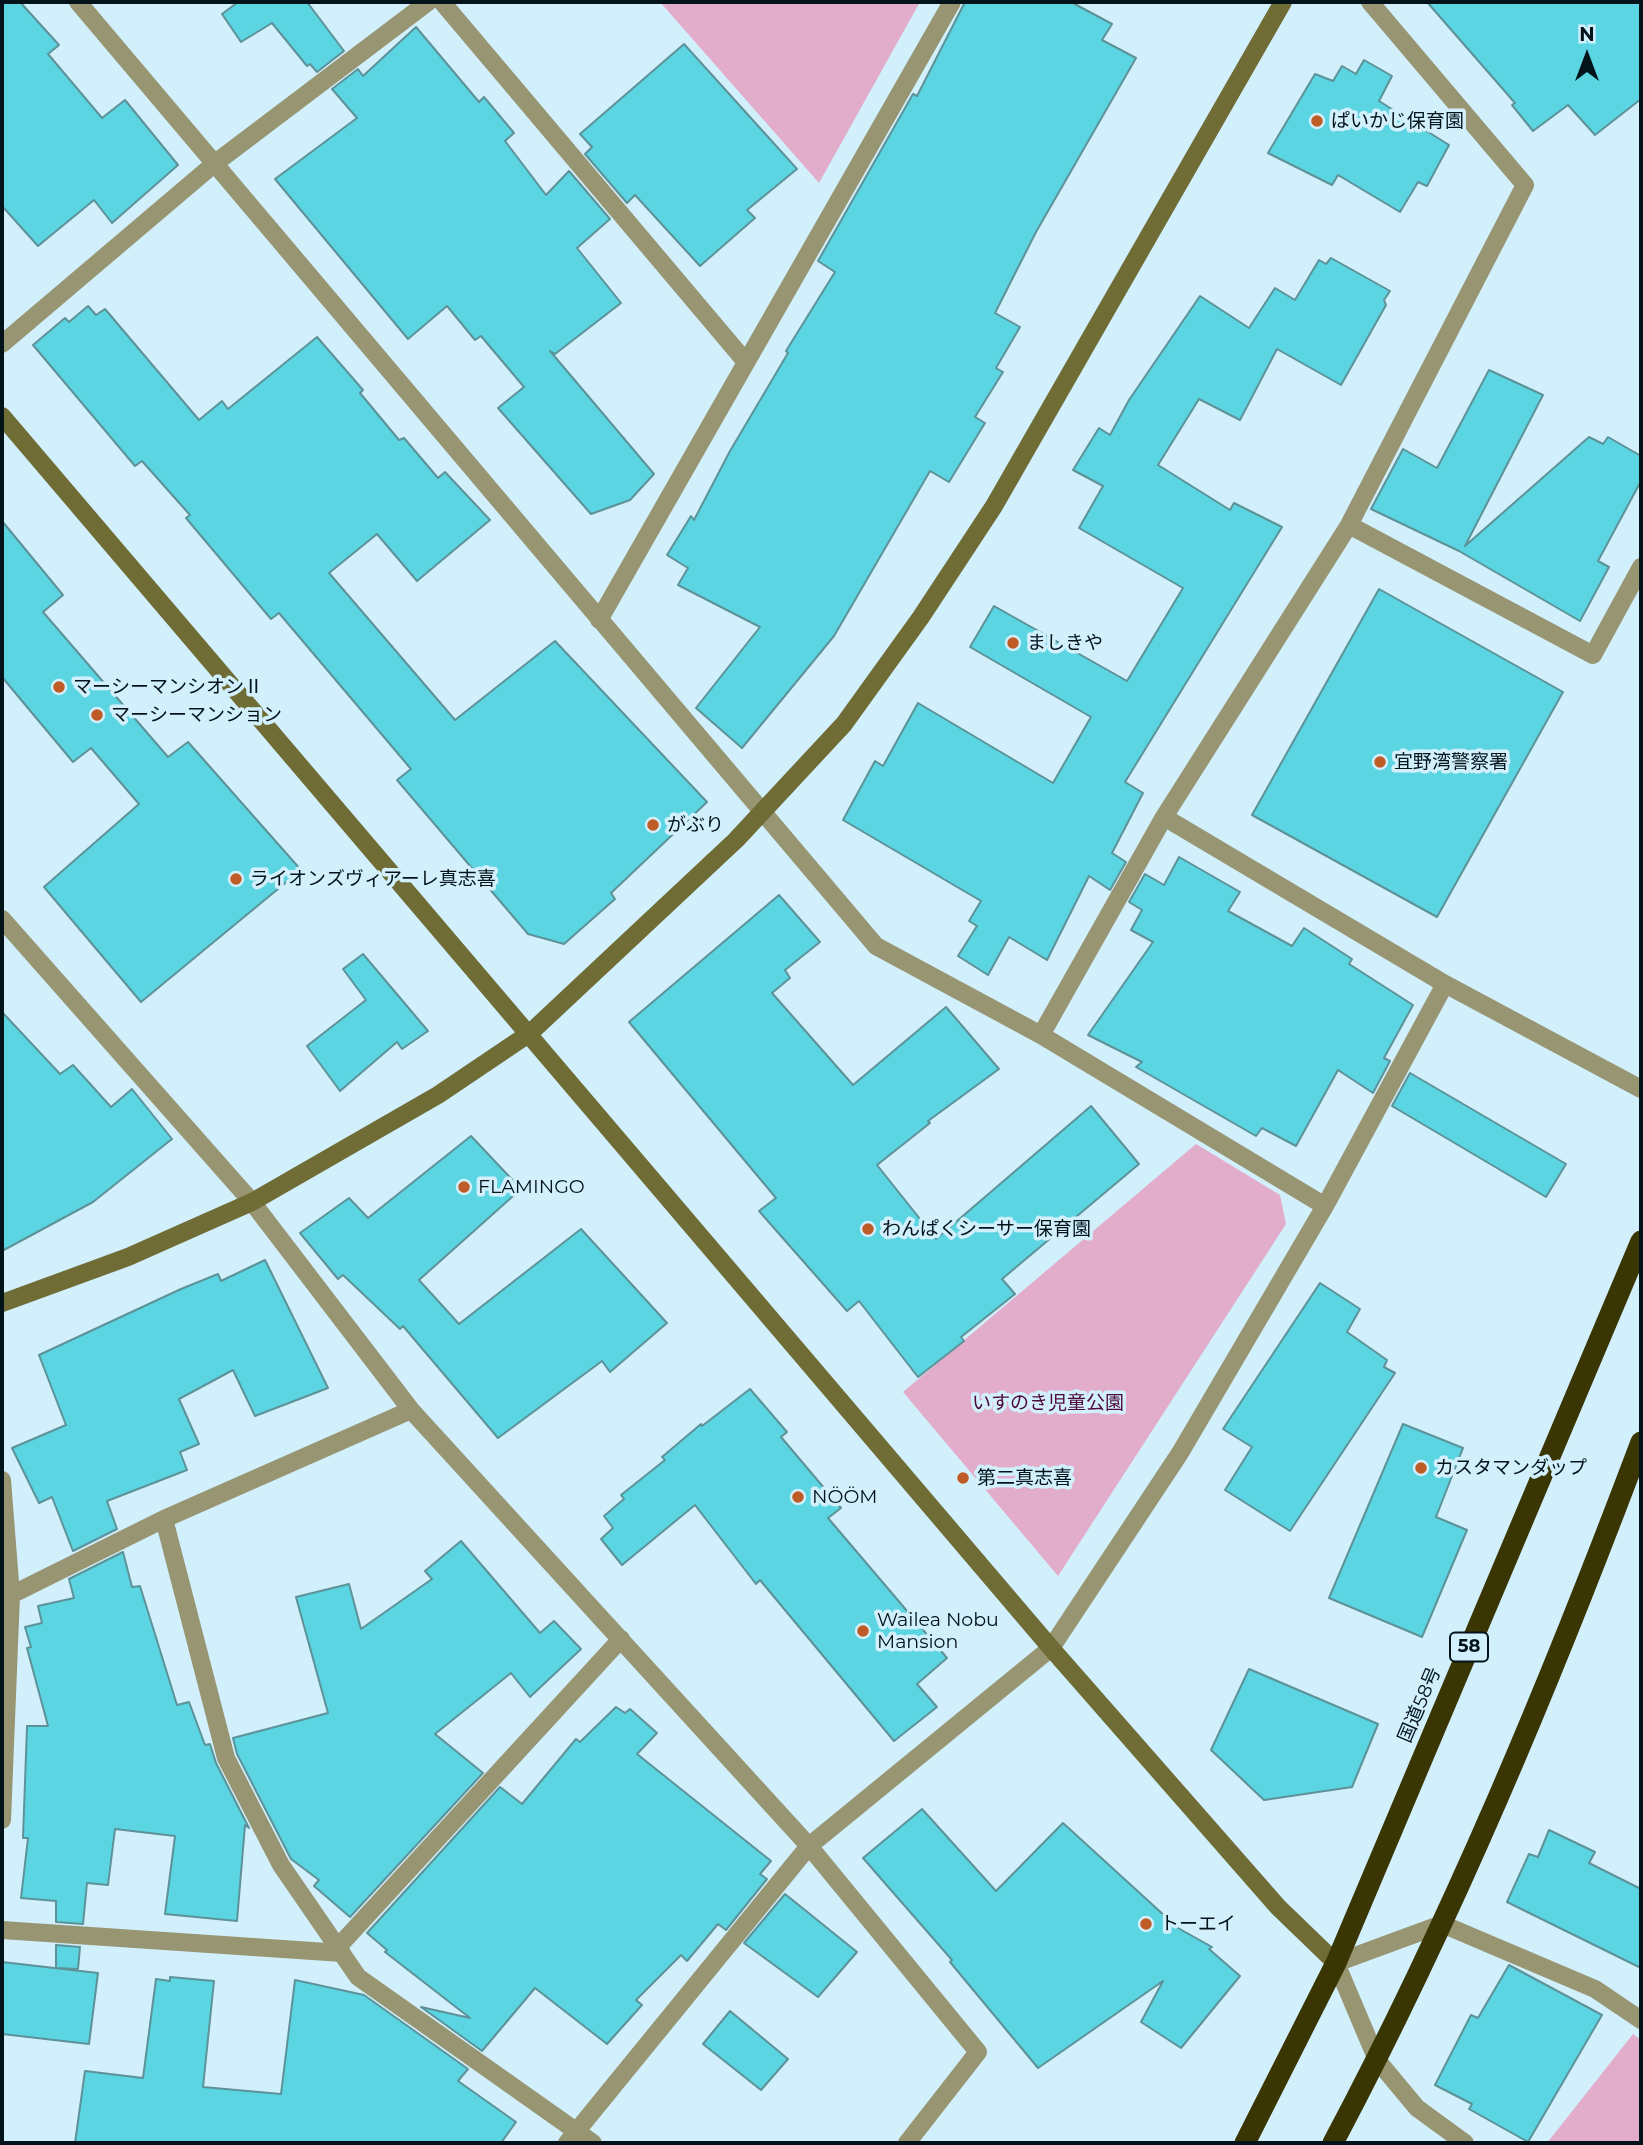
<!DOCTYPE html>
<meta charset="utf-8">
<style>
body{margin:0}
#map{position:relative;width:1643px;height:2145px;overflow:hidden;background:#d2effc;font-family:Montserrat,sans-serif}
canvas{display:block}
.frame{position:absolute;inset:0;border:4px solid #02131a;pointer-events:none}
.north{position:absolute;left:1552px;top:21px;width:70px;height:70px;-webkit-text-stroke:5px #d2effc;paint-order:stroke;rotate:0deg;font-size:19px;font-weight:700;line-height:28px;text-align:center;color:#02131a}
.north::after{content:'';display:block;margin:auto;width:24px;height:32px;background:#02131a;clip-path:polygon(50% 0,100% 100%,50% 72%,0 100%)}
</style>
<div id="map">
<canvas width="1643" height="2145"></canvas>
<div class="frame"></div>
<div class="north">N</div>
</div>
<script>
const ctx = document.querySelector('canvas').getContext('2d');
ctx.lineJoin = 'round';
function fill(path, color) { ctx.fillStyle = color; ctx.fill(path, 'evenodd'); }
function strokePath(path, color, width, dash) { ctx.strokeStyle = color; ctx.lineWidth = width; ctx.lineCap = dash ? 'butt' : 'round'; ctx.setLineDash(dash || []); ctx.stroke(path); }
function drawText(font, color, halo, rows, align = 'center') {
  ctx.font = font + ' Montserrat,"Noto Sans JP",sans-serif'; ctx.lineWidth = 7; ctx.setLineDash([]); ctx.textBaseline = 'middle'; ctx.strokeStyle = halo; ctx.fillStyle = color; for (const [text, x, y, turn = 0] of rows) {
    ctx.save(); ctx.translate(x, y); ctx.rotate((+turn || 0) * Math.PI / 180); ctx.textAlign = isNaN(turn) ? turn : align; if (halo) ctx.strokeText(text, 0, 0); ctx.fillText(text, 0, 0); ctx.restore();
  }
}
fill(new Path2D(`
 M 660,2 L 920,2 L 819,183 Z
 M 1196,1144 L 1280,1195 L 1286,1224 L 1058,1576 L 903,1392 Z
 M 1633,2034 L 1641,2040 L 1641,2143 L 1547,2143 Z`), '#e2adca');
const building = new Path2D(`
 M 2,2 L 20,2 L 59,45 L 48,54 L 102,118 L 125,100 L 178,165 L 112,223 L 94,200 L 38,246 L 2,206 Z
 M 238,2 L 307,2 L 344,51 L 317,72 L 310,64 L 307,66 L 272,23 L 241,42 L 222,14 Z
 M 965,2 L 1071,2 L 1112,24 L 1102,40 L 1136,58 L 1036,232 L 995,313 L 1020,327 L 996,368 L 1003,372 L 975,417 L 985,423 L 949,482 L 930,471 L 834,636 L 742,748 L 696,708 L 760,627 L 678,585 L 688,568 L 667,555 L 691,516 L 694,520 L 730,451 L 788,353 L 786,351 L 835,272 L 818,261 L 913,94 L 917,96 Z
 M 1427,2 L 1641,2 L 1641,99 L 1595,135 L 1568,105 L 1533,131 L 1512,105 L 1515,103 Z
 M 416,27 L 479,102 L 484,97 L 514,133 L 505,141 L 546,195 L 569,171 L 610,219 L 577,248 L 621,303 L 555,354 L 550,351 L 654,474 L 630,500 L 591,514 L 498,408 L 524,387 L 481,336 L 475,340 L 447,306 L 408,339 L 275,179 L 357,118 L 332,89 L 358,69 L 363,76 Z
 M 684,44 L 797,169 L 747,210 L 755,218 L 700,266 L 635,195 L 627,203 L 585,154 L 592,147 L 580,134 Z
 M 1364,60 L 1392,76 L 1379,101 L 1449,145 L 1427,186 L 1418,182 L 1400,212 L 1338,175 L 1332,185 L 1268,153 L 1315,74 L 1333,81 L 1342,66 L 1356,74 Z
 M 1331,258 L 1390,291 L 1384,300 L 1386,305 L 1341,385 L 1277,349 L 1240,420 L 1199,399 L 1158,465 L 1230,510 L 1234,503 L 1282,527 L 1125,782 L 1143,793 L 1112,853 L 1126,862 L 1110,890 L 1089,876 L 1047,960 L 1009,937 L 988,975 L 958,956 L 977,926 L 969,921 L 981,901 L 843,820 L 875,761 L 883,766 L 918,703 L 1053,783 L 1091,717 L 970,647 L 994,606 L 1127,681 L 1183,588 L 1079,528 L 1103,486 L 1073,470 L 1099,428 L 1110,435 L 1129,400 L 1200,296 L 1249,328 L 1275,288 L 1295,300 L 1319,260 L 1326,264 Z
 M 88,306 L 96,315 L 105,309 L 199,420 L 222,401 L 228,409 L 317,337 L 363,390 L 360,393 L 399,440 L 404,438 L 438,478 L 445,472 L 490,520 L 417,581 L 377,534 L 329,573 L 455,720 L 555,641 L 707,802 L 611,893 L 615,899 L 564,944 L 528,934 L 397,780 L 411,769 L 279,613 L 271,619 L 186,518 L 190,515 L 142,461 L 135,466 L 33,345 L 65,318 L 69,322 Z
 M 1489,370 L 1543,395 L 1465,546 L 1589,437 L 1603,444 L 1608,437 L 1641,456 L 1641,481 L 1598,561 L 1609,567 L 1580,621 L 1459,551 L 1371,509 L 1403,449 L 1437,468 Z
 M 2,521 L 63,595 L 43,612 L 168,757 L 188,742 L 301,870 L 141,1002 L 44,887 L 139,804 L 91,748 L 73,762 L 2,677 Z
 M 1379,589 L 1563,692 L 1437,917 L 1252,815 Z
 M 1179,857 L 1240,892 L 1228,911 L 1292,946 L 1304,928 L 1352,959 L 1349,964 L 1413,1005 L 1384,1058 L 1390,1061 L 1373,1093 L 1338,1070 L 1296,1146 L 1262,1128 L 1256,1136 L 1136,1067 L 1142,1062 L 1088,1035 L 1153,942 L 1131,930 L 1142,910 L 1129,902 L 1145,874 L 1164,885 Z
 M 779,895 L 820,942 L 785,970 L 790,978 L 772,993 L 853,1085 L 946,1007 L 999,1069 L 928,1121 L 930,1123 L 877,1165 L 936,1239 L 1091,1106 L 1139,1164 L 1002,1279 L 1015,1294 L 961,1337 L 964,1341 L 918,1377 L 859,1301 L 847,1311 L 759,1211 L 776,1198 L 629,1022 Z
 M 363,954 L 428,1031 L 402,1049 L 397,1042 L 340,1091 L 307,1046 L 366,1000 L 343,969 Z
 M 2,1012 L 60,1074 L 73,1065 L 111,1107 L 132,1089 L 172,1139 L 93,1202 L 2,1251 Z
 M 1410,1073 L 1566,1164 L 1546,1197 L 1392,1106 Z
 M 471,1136 L 521,1189 L 419,1280 L 459,1324 L 581,1229 L 667,1323 L 610,1372 L 602,1361 L 498,1438 L 403,1326 L 400,1329 L 343,1275 L 338,1279 L 300,1233 L 349,1198 L 368,1218 Z
 M 265,1260 L 328,1388 L 255,1416 L 233,1370 L 179,1399 L 199,1444 L 180,1452 L 187,1470 L 107,1501 L 117,1529 L 73,1551 L 52,1497 L 39,1503 L 12,1448 L 66,1425 L 39,1355 L 181,1289 L 218,1274 L 221,1281 Z
 M 1320,1283 L 1360,1309 L 1347,1332 L 1387,1360 L 1384,1367 L 1395,1373 L 1290,1531 L 1225,1490 L 1252,1447 L 1223,1429 Z
 M 750,1389 L 787,1432 L 781,1437 L 841,1508 L 828,1518 L 947,1658 L 917,1684 L 937,1707 L 894,1741 L 760,1580 L 756,1584 L 695,1505 L 622,1565 L 601,1539 L 613,1528 L 604,1516 L 624,1499 L 621,1495 L 665,1460 L 662,1457 L 701,1424 L 702,1426 Z
 M 1403,1424 L 1463,1448 L 1436,1517 L 1467,1530 L 1422,1637 L 1329,1598 Z
 M 461,1541 L 540,1633 L 554,1621 L 581,1649 L 530,1697 L 511,1673 L 435,1734 L 483,1773 L 350,1917 L 314,1886 L 319,1880 L 291,1859 L 237,1754 L 233,1738 L 328,1713 L 296,1597 L 349,1584 L 361,1629 L 432,1579 L 425,1571 Z
 M 123,1552 L 132,1587 L 140,1586 L 177,1705 L 189,1702 L 205,1745 L 210,1744 L 216,1763 L 249,1828 L 245,1825 L 237,1921 L 165,1914 L 175,1836 L 115,1829 L 108,1885 L 87,1883 L 83,1924 L 56,1922 L 56,1901 L 21,1898 L 28,1838 L 23,1838 L 27,1726 L 48,1726 L 27,1648 L 31,1647 L 25,1627 L 42,1623 L 38,1606 L 74,1598 L 69,1579 Z
 M 1249,1669 L 1378,1724 L 1352,1787 L 1264,1800 L 1211,1750 Z
 M 616,1707 L 625,1713 L 630,1709 L 657,1733 L 637,1754 L 771,1861 L 760,1874 L 767,1879 L 726,1930 L 718,1924 L 687,1961 L 681,1955 L 636,2000 L 642,2005 L 607,2044 L 535,1988 L 482,2051 L 421,2007 L 470,2018 L 385,1952 L 387,1950 L 367,1933 L 500,1787 L 522,1804 L 576,1739 L 580,1742 Z
 M 922,1809 L 996,1891 L 1063,1823 L 1178,1928 L 1212,1947 L 1209,1949 L 1240,1976 L 1181,2048 L 1141,2022 L 1163,1981 L 1038,2068 L 950,1962 L 952,1960 L 863,1858 Z
 M 1549,1830 L 1595,1852 L 1589,1863 L 1641,1889 L 1641,1968 L 1507,1902 L 1529,1854 L 1538,1857 Z
 M 785,1894 L 857,1952 L 818,1997 L 744,1943 Z
 M 56,1945 L 80,1947 L 78,1969 L 56,1968 Z
 M 2,1962 L 98,1973 L 89,2044 L 2,2034 Z
 M 1509,1965 L 1602,2015 L 1528,2142 L 1469,2109 L 1472,2104 L 1435,2085 L 1471,2015 L 1478,2018 Z
 M 170,1977 L 214,1981 L 203,2087 L 281,2094 L 295,1980 L 364,1995 L 468,2069 L 458,2081 L 516,2122 L 501,2143 L 75,2143 L 85,2071 L 143,2078 L 156,1979 L 170,1981 Z
 M 730,2011 L 788,2059 L 761,2090 L 703,2044 Z`);
fill(building, '#5bd5e2');
strokePath(building, '#5c9298', 2);
strokePath(new Path2D(`
 M 78,2 L 876,946 L 1041,1035 L 1325,1206 L 1180,1453 L 1051,1648 L 809,1846 L 567,2143
 M 442,2 L 745,361
 M 2,344 L 214,164 L 428,2
 M 1349,525 L 1593,655 L 1641,567
 M 599,620 L 952,2
 M 1164,817 L 1445,984 L 1641,1089
 M 2,919 L 252,1202 L 411,1410 L 809,1846 L 978,2052 L 907,2143
 M 1041,1035 L 1164,817 L 1349,525 L 1525,185 L 1370,2
 M 1325,1206 L 1445,984
 M 2,1480 L 11,1595 L 2,1820
 M 164,1519 L 226,1758 L 281,1865 L 358,1977 L 593,2143
 M 2,1595 L 11,1595 L 164,1519 L 411,1410
 M 2,1930 L 342,1953
 M 338,1947 L 621,1639
 M 1465,2143 L 1417,2108 L 1377,2060 L 1336,1963 L 1442,1924 L 1595,1989 L 1641,2020`), '#979572', 18);
strokePath(new Path2D(`
 M 2,416 L 1051,1648 L 1278,1907 L 1336,1963
 M 2,1303 L 128,1257 L 252,1202 L 438,1095 L 530,1033 L 736,840 L 844,724 L 921,617 L 994,506 L 1283,2`), '#6f6c36', 18);
strokePath(new Path2D(`
 M 1245,2143 L 1336,1963 L 1641,1241
 M 1333,2143 C 1453,1917 1551,1681 1641,1442`), '#393604', 21);
for (const [x, y, r, color] of [
 [1317,121,7,"#bf5b26"],
 [1013,643,7,"#bf5b26"],
 [59,687,7,"#bf5b26"],
 [97,715,7,"#bf5b26"],
 [1380,762,7,"#bf5b26"],
 [653,825,7,"#bf5b26"],
 [236,879,7,"#bf5b26"],
 [464,1187,7,"#bf5b26"],
 [868,1229,7,"#bf5b26"],
 [1421,1468,7,"#bf5b26"],
 [963,1478,7,"#bf5b26"],
 [798,1497,7,"#bf5b26"],
 [863,1631,7,"#bf5b26"],
 [1146,1924,7,"#bf5b26"]
]) { const dot = new Path2D(); dot.arc(x, y, r, 0, 2 * Math.PI); ctx.fillStyle = color; ctx.fill(dot); strokePath(dot, '#d2effc', 2.5); }
for (const [x, y, w] of [
 [1469,1647,38]
]) { const box = new Path2D(); box.roundRect(x - w / 2, y - 14.5, w, 29, 5); ctx.fillStyle = '#d2effc'; ctx.fill(box); strokePath(box, '#02131a', 2); }
drawText('bold 18px', '#02131a', null, [
 ["58",1469,1647]
]);
drawText('19px', '#02131a', '#d2effc', [
 ["ぱいかじ保育園",1331,121],
 ["ましきや",1027,643],
 ["マーシーマンシオンⅡ",73,687],
 ["マーシーマンション",111,715],
 ["宜野湾警察署",1394,762],
 ["がぶり",667,825],
 ["ライオンズヴィアーレ真志喜",250,879],
 ["FLAMINGO",478,1187],
 ["わんぱくシーサー保育園",882,1229],
 ["カスタマンダップ",1435,1468],
 ["第二真志喜",977,1478],
 ["NÖÖM",812,1497],
 ["Wailea Nobu",877,1620],
 ["Mansion",877,1642],
 ["トーエイ",1160,1924]
], 'left');
drawText('19px', '#4d0736', '#d2effc', [
 ["いすのき児童公園",1048,1403]
]);
drawText('19px', '#02131a', '#d2effc', [
 ["国道58号",1420,1705,-67]
]);
</script>
